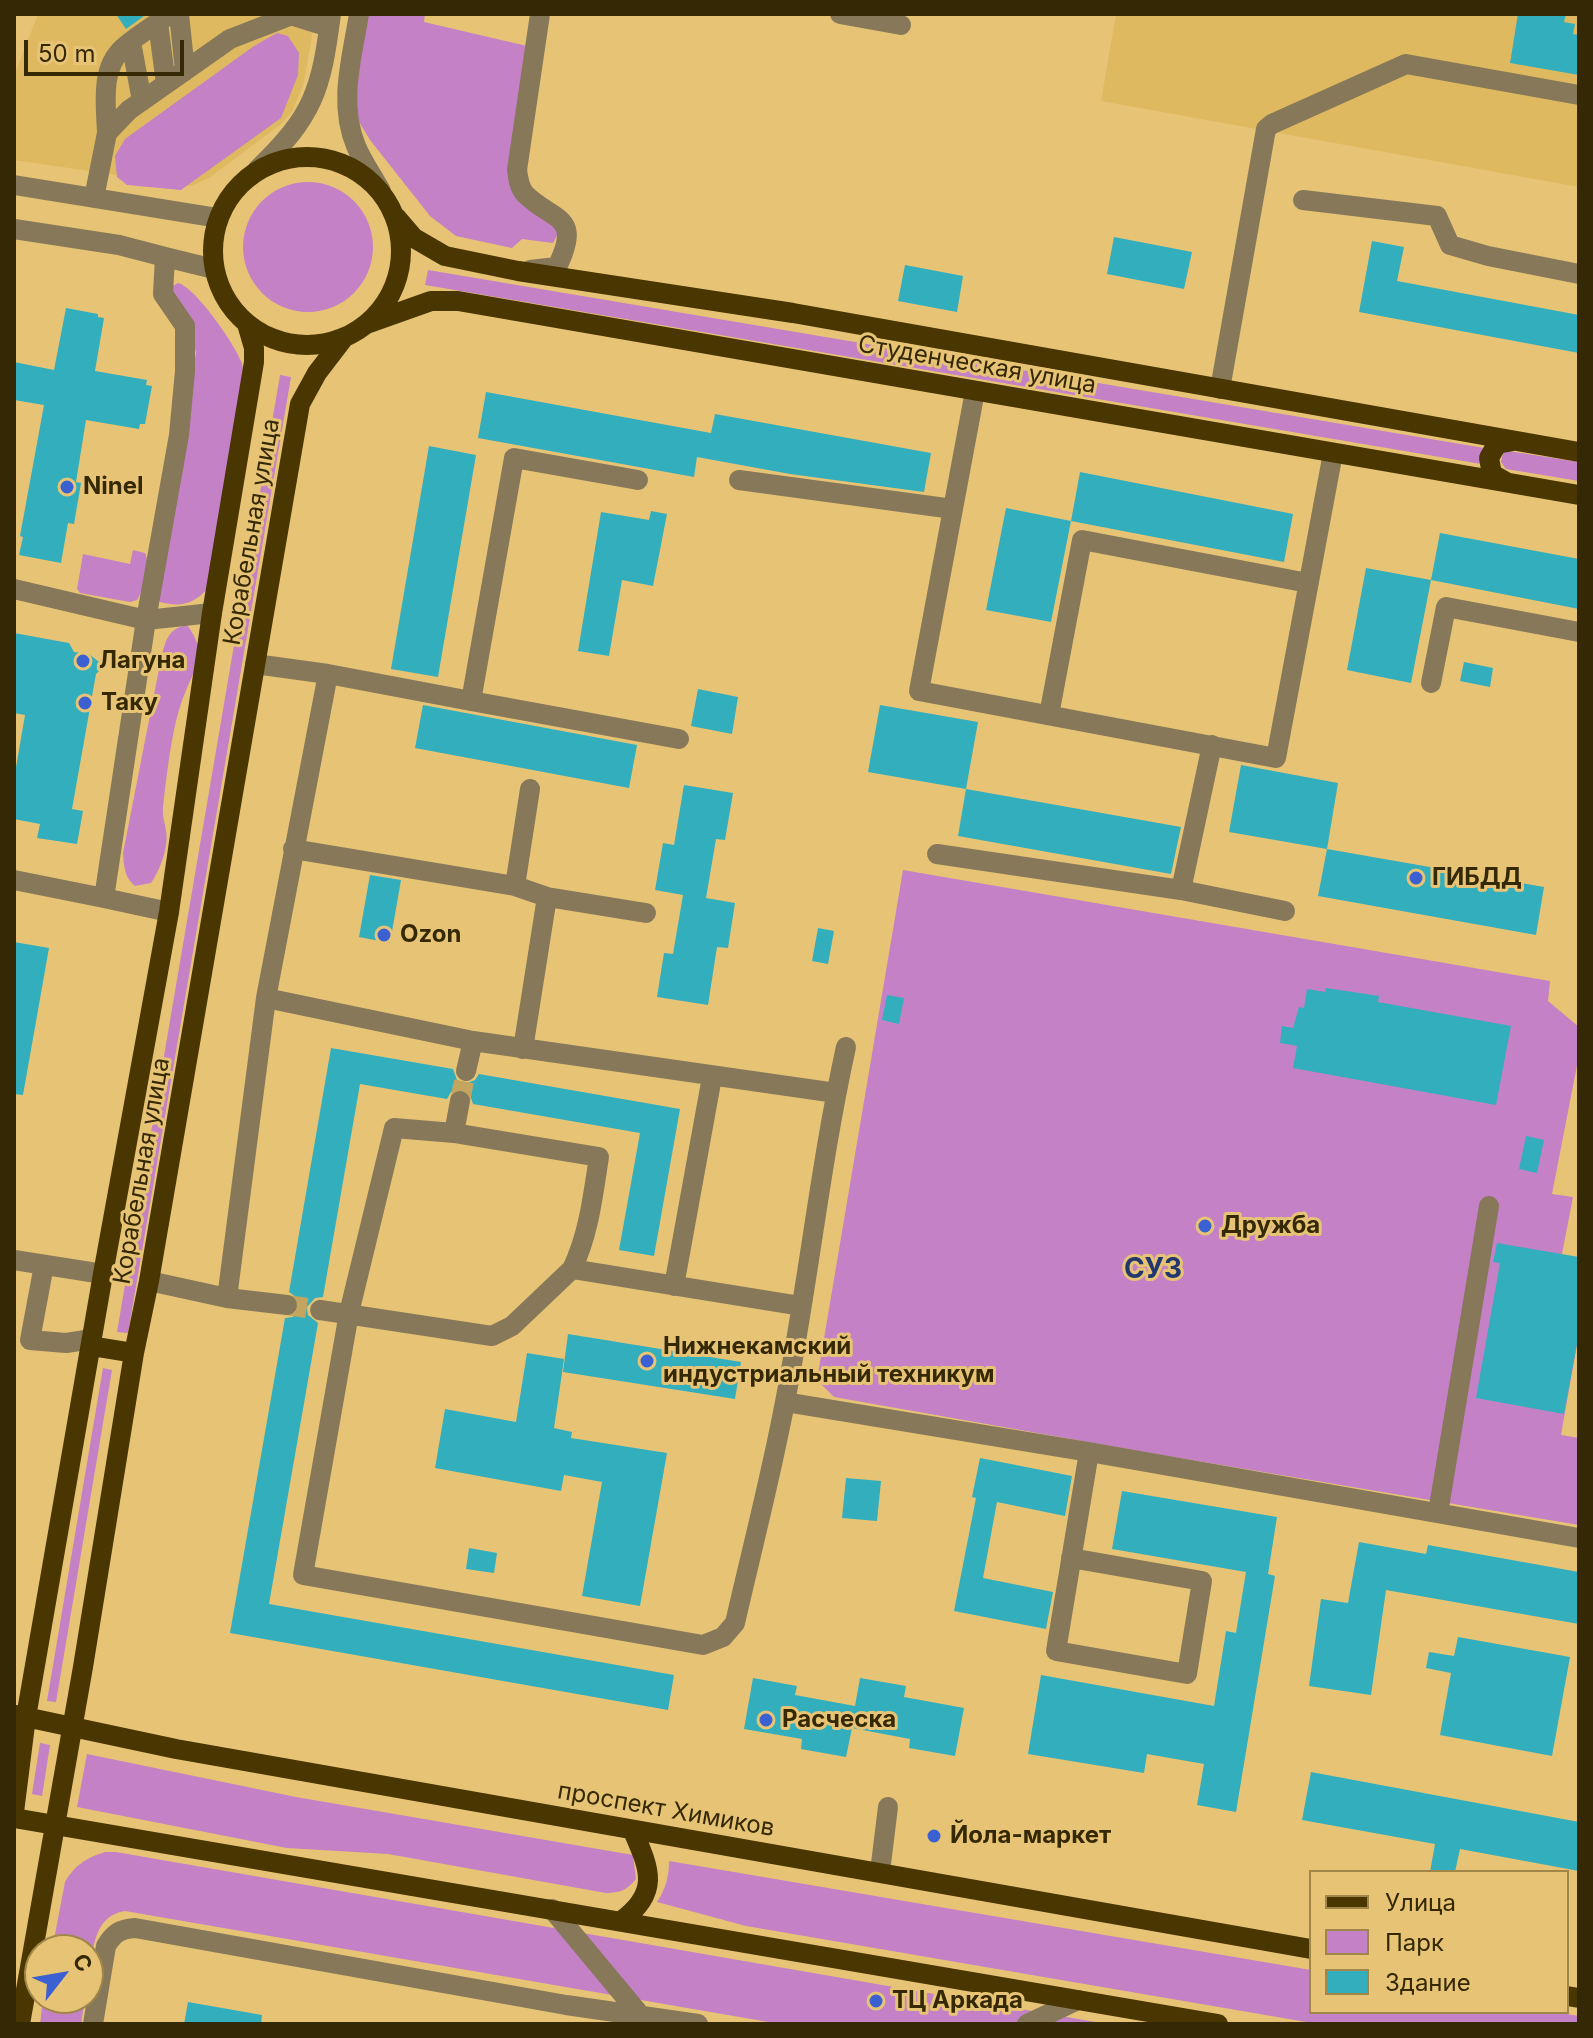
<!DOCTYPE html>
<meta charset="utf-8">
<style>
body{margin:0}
#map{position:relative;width:1593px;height:2038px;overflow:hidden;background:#e7c475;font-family:Inter,sans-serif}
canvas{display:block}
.frame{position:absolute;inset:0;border:16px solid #352805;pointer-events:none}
.legend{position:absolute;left:1309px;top:1870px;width:260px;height:144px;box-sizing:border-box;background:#e7c475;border:2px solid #a08648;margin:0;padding:10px 14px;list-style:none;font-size:24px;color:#352805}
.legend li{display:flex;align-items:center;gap:16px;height:40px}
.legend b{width:40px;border:2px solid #a08648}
.north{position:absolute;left:24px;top:1934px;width:80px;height:80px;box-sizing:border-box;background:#e7c475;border:2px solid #a08648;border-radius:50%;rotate:59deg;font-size:22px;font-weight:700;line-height:32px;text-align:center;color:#352805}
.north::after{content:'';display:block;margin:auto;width:28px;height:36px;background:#3a60d1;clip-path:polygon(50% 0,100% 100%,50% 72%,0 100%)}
.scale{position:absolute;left:24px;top:40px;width:160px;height:36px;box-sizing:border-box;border:4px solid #352805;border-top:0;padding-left:10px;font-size:24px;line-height:28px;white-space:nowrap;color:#352805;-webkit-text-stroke:6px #e7c475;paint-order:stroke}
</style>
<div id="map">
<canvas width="1593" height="2038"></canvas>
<div class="frame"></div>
<ul class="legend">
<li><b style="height:10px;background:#4a3600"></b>Улица</li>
<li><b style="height:22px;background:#c481c5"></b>Парк</li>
<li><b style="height:22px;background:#33aebd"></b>Здание</li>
</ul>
<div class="north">С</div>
<div class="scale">50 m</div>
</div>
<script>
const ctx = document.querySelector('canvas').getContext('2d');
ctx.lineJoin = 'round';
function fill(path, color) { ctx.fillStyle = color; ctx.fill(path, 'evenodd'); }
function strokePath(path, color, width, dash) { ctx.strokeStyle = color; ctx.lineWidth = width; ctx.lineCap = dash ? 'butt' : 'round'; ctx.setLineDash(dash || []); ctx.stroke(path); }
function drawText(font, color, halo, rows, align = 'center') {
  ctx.font = font + ' Inter,sans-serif'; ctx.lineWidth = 6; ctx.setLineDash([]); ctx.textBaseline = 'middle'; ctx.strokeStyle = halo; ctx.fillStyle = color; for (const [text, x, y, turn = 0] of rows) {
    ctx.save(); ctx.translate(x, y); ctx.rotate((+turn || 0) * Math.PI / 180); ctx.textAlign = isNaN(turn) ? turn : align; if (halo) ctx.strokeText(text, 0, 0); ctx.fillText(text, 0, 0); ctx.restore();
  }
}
fill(new Path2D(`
 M 38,14 L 316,14 L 303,86 L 292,112 L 280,125 L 209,178 L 191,186 L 14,160 L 14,76 Z
 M 1116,14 L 1579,14 L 1579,187 L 1101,101 Z`), '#dfb960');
fill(new Path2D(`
 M 364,14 L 425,14 L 424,22 L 527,46 L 509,164 L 559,232 L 553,243 L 522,239 L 512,248 L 456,236 L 430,216 L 370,140 L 358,120 L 352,79 Z
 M 277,33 L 288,36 L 299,53 L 298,75 L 281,118 L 181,190 L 127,185 L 117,177 L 115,156 L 125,139 L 254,46 Z
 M243 247a65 65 0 1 1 130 0a65 65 0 1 1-130 0Z
 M 428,270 L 1484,448 L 1481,464 L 425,285 Z
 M 178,283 C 195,287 234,343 241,361 C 245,370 243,382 243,392 L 210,586 C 196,603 182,608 160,602 L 157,597 L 196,352 L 171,287 Z
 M 280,375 L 291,377 L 128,1333 L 117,1332 Z
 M 1508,451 L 1579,462 L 1579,481 L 1506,469 L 1501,462 L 1503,453 Z
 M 133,550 L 145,553 C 151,566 145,588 137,600 L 130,602 L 80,593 L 77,589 L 83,554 L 130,564 Z
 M 187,625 C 208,653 196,665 185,693 C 172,723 167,774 163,807 C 162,817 165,822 166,831 C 169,847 160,870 151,883 L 135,886 C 124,877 124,866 123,853 L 161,659 C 165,642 168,628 187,625 Z
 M 903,870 L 1550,981 L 1548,1001 L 1579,1027 L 1579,1055 L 1552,1194 L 1573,1197 L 1562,1254 L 1579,1333 L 1561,1435 L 1579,1438 L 1579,1525 L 1150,1453 L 834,1397 L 817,1380 Z
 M 103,1368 L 112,1370 L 56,1702 L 47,1701 Z
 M 40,1743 L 50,1745 L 42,1796 L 32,1794 Z
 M 87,1754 L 296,1797 L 633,1855 L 636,1879 C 627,1890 620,1893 606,1893 L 388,1854 L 287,1848 L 77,1807 Z
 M 105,1852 L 116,1852 L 1107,2024 L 780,2024 L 125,1911 C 91,1916 93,1955 88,1983 L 88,1950 L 52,1950 L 65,1882 C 75,1865 86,1858 105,1852 Z
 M 669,1861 L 1311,1970 L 1311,2012 L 1555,2012 L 1579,2016 L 1579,2024 L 1318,2024 L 746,1926 L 657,1902 C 666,1888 669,1877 669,1861 Z
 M 43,1998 L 85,1998 L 81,2024 L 40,2024 Z`), '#c481c5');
fill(new Path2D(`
 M 116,14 L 142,14 L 144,16 L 126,29 Z
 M 1518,14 L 1566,14 L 1564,22 L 1575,24 L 1573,34 L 1579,35 L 1579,75 L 1510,63 Z
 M 1114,237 L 1192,252 L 1184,289 L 1107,274 Z
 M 1372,241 L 1404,247 L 1397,281 L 1579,315 L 1579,353 L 1359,312 Z
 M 905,265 L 963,276 L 957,312 L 898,301 Z
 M 66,308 L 98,314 L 98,317 L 104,318 L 95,371 L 147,380 L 146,385 L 152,386 L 145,424 L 140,424 L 139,429 L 86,420 L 76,482 L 81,483 L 74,524 L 68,523 L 61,563 L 19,555 L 23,537 L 20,536 L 44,405 L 14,400 L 14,362 L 54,370 Z
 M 486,392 L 711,433 L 715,414 L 931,453 L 924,492 L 790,474 L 697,457 L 694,477 L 478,438 Z
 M 429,446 L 476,455 L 438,677 L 391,669 Z
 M 1080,472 L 1293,514 L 1284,562 L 1071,521 Z
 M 1006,508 L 1071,521 L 1051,622 L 986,610 Z
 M 651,511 L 667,514 L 653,586 L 622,580 L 609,656 L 578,651 L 601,512 L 649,520 Z
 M 1440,533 L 1579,559 L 1579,609 L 1431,580 Z
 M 1366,568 L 1431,580 L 1411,683 L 1347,670 Z
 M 14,633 L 69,643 L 74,652 L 89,654 L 99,662 L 99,671 L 96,674 L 72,809 L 83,811 L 77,844 L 37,838 L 40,824 L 14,819 L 14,779 L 25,715 L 14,713 Z
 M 1464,662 L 1493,668 L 1490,687 L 1460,681 Z
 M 698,689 L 738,697 L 732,734 L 691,726 Z
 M 423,705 L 637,745 L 629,788 L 415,748 Z
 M 880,705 L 978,722 L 966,789 L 868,772 Z
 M 1241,765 L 1338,783 L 1327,849 L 1229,832 Z
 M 684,785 L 733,793 L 725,840 L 716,839 L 706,898 L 735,903 L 728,948 L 717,947 L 708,1005 L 657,997 L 664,953 L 673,954 L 683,895 L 655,890 L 663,843 L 674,845 Z
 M 966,789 L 1181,827 L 1171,874 L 958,836 Z
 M 1327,849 L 1544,887 L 1536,935 L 1318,896 Z
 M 370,875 L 401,880 L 390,943 L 359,937 Z
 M 818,928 L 834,931 L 828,964 L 812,961 Z
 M 14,942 L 49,948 L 23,1095 L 14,1094 Z
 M 1326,988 L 1379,996 L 1378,1002 L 1511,1026 L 1496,1105 L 1293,1068 L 1297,1046 L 1280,1043 L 1282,1026 L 1293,1028 L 1299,1007 L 1304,1008 L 1307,989 L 1325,992 Z
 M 887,995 L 904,998 L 899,1024 L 882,1020 Z
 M 331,1048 L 453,1069 L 457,1080 L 464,1084 L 475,1080 L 479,1074 L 680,1109 L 654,1256 L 619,1250 L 640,1133 L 473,1104 L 469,1092 L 462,1088 L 451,1092 L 447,1099 L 360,1084 L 323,1297 L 315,1298 L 307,1307 L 308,1315 L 318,1323 L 269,1604 L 674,1675 L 668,1710 L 230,1633 L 285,1318 L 293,1317 L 300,1307 L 299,1299 L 289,1292 Z
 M 1526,1136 L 1544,1140 L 1537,1173 L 1519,1169 Z
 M 1497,1243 L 1579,1257 L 1579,1333 L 1564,1414 L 1476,1398 L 1500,1263 L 1493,1262 Z
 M 568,1334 L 741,1362 L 735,1399 L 563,1372 Z
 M 527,1353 L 564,1359 L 554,1428 L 572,1432 L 571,1438 L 667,1453 L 640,1606 L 582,1596 L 602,1482 L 564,1475 L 561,1491 L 435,1468 L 445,1409 L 516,1422 Z
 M 980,1458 L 1072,1476 L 1065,1516 L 997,1502 L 983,1578 L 1053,1592 L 1046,1629 L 954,1611 L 976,1498 L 972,1497 Z
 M 846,1478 L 881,1481 L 877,1521 L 842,1518 Z
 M 1122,1491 L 1277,1517 L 1268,1574 L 1275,1576 L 1236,1812 L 1197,1805 L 1204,1764 L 1147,1754 L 1144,1773 L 1028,1754 L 1041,1675 L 1214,1706 L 1226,1631 L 1236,1633 L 1246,1572 L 1112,1549 Z
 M 1359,1542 L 1426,1554 L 1428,1545 L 1579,1572 L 1579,1624 L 1386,1590 L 1371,1695 L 1309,1686 L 1321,1599 L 1348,1603 Z
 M 469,1548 L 497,1553 L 494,1573 L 466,1569 Z
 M 1458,1637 L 1570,1657 L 1552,1756 L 1440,1735 L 1451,1673 L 1426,1668 L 1429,1652 L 1454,1656 Z
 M 753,1678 L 797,1686 L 795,1695 L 855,1706 L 860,1678 L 906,1686 L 904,1697 L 964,1708 L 955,1756 L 909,1748 L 910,1739 L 852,1728 L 846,1757 L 801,1749 L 802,1739 L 744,1729 Z
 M 1311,1772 L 1579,1822 L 1579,1871 L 1460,1849 L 1455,1872 L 1430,1872 L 1435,1844 L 1302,1820 Z
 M 188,2002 L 262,2015 L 261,2024 L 184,2024 Z`), '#33aebd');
strokePath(new Path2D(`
 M 460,1101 L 466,1071
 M 287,1305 L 320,1310`), '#c3a55f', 20, [20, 10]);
strokePath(new Path2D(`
 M 179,14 L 185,71
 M 287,14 L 329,27
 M 359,14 C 352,58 338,103 356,146 C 362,161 373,176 381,191
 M 840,14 L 901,25
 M 158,23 L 166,84
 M 131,42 L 142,101
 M 107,133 C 106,105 100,69 123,48 C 137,35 155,25 170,14
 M 257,170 C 314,115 321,91 331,14
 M 14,185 L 218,218
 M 94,198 L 107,133 L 129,110 L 230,39 L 292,15
 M 1303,200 L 1437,216 L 1450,245 L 1488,256 L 1579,274
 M 14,229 L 119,245 L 165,257
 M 530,270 L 557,267 C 583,214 553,222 525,194 C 519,187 518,178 517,170 L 540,14
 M 1220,389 L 1266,129 L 1272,124 L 1406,64 L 1579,95
 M 975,391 L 919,691 L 1276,758 L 1333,453
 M 739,480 L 953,509
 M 14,589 L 146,620 L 212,613
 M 255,664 L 328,674 L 471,701 L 514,458 L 638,480
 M 1431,683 L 1446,607 L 1579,632
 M 471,701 L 679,739
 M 1049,715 L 1082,540 L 1308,583
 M 530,789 L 515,886 L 547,897 L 646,913
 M 293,849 L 515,886
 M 937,854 L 1181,890 L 1285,911
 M 14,880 L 104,898
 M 1181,890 L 1212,745
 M 169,912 L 104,898 L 146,620 L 179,435 L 185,371 L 185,326 L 163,294 L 165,257 L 214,269
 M 266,998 L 473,1041 L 836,1093
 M 523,1049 L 547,897
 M 466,1071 L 473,1041
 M 454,1133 L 460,1101
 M 14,1260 L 103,1274
 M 44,1265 L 30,1340 L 66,1343 L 92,1339
 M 149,1281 L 227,1298 L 287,1305
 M 674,1286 L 712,1077
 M 227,1298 L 266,998 L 328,674
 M 801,1306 L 572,1269 C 589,1234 593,1195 599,1157 L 454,1133 L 394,1128 L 349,1313 L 303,1575 L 703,1645 L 723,1637 L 735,1623 C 752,1549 771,1476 785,1402 C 808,1285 820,1165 846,1047
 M 320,1310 L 492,1336 L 512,1326 L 572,1269
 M 785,1402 L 1089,1452 L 1579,1538
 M 1438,1513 L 1489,1206
 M 1071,1558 L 1202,1581 L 1187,1674 L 1056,1651 L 1089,1452
 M 880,1872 L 888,1807
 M 552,1909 L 641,2016
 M 93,2024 L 106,1946 C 114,1933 120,1929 135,1928 L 566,2005 L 698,2024
 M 1027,2024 L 1078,2000`), '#867859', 20);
strokePath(new Path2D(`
 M213 251a94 94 0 1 1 188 0a94 94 0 1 1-188 0Z
 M 396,217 L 414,238 L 445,256 L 518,271 L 793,313 L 1579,452
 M 369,323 L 431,301 L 458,301 L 1579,495
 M 1506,482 L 1492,474 L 1489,458 L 1497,444 L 1513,441
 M 91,1346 L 134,1353
 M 16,1715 L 176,1749 L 1311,1949
 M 14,1812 L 26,1717 L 103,1274 L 169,912 L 212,613 L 254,362 L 254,348 L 247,324
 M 14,1818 L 1218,2024
 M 621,1921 C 661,1892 649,1868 633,1831
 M 1567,1996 L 1579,1998
 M 20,2024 L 83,1667 L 134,1353 L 149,1281 L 300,404 L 317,373 L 343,339`), '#4a3600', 20);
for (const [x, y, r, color] of [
 [67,487,8,"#3a60d1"],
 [83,661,8,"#3a60d1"],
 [85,703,8,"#3a60d1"],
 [1416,878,8,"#3a60d1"],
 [384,935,8,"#3a60d1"],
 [1205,1226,8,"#3a60d1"],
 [647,1361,8,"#3a60d1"],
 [766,1720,8,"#3a60d1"],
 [934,1836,8,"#3a60d1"],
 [876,2001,8,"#3a60d1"]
]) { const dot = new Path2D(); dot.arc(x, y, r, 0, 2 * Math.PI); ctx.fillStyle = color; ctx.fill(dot); strokePath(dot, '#e7c475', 3); }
drawText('24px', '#352805', '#e7c475', [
 ["Студенческая улица",977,365,10],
 ["Корабельная улица",252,532,-80],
 ["Корабельная улица",142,1171,-80],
 ["проспект Химиков",666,1810,10]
]);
drawText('bold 24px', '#352805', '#e7c475', [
 ["Ninel",83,487],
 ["Лагуна",99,661],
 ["Таку",101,703],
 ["ГИБДД",1432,878],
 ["Ozon",400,935],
 ["Дружба",1221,1226],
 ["Нижнекамский",663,1347],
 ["индустриальный техникум",663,1375],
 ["Расческа",782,1720],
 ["Йола-маркет",950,1836],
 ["ТЦ Аркада",892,2001]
], 'left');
drawText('bold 28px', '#23376f', '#e7c475', [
 ["СУЗ",1153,1270]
]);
</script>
